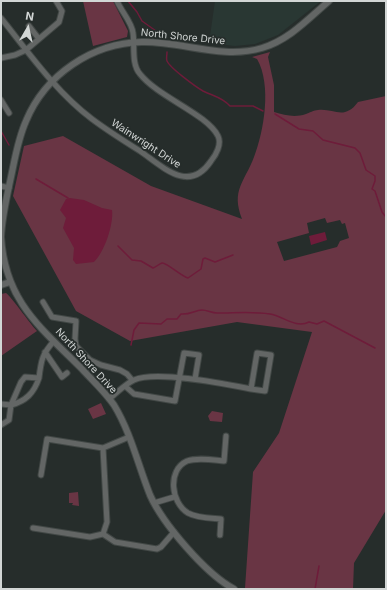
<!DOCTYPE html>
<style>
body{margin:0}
#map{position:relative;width:387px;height:590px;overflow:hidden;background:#262d2b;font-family:Inter,sans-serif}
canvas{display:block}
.frame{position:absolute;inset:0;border:2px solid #d2d6d5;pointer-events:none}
.north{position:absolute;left:8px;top:8px;width:40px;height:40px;-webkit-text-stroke:3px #262d2b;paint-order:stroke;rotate:9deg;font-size:11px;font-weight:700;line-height:16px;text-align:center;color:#d2d6d5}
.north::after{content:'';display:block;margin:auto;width:14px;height:18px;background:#d2d6d5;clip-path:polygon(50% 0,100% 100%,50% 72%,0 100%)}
</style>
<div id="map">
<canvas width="387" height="590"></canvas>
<div class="frame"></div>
<div class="north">N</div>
</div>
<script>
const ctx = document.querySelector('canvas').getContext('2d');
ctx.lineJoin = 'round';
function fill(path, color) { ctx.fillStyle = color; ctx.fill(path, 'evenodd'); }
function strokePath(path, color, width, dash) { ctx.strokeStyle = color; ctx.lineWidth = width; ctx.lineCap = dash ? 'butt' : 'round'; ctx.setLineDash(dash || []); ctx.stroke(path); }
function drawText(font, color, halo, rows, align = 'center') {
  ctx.font = font + ' Inter,sans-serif'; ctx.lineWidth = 3.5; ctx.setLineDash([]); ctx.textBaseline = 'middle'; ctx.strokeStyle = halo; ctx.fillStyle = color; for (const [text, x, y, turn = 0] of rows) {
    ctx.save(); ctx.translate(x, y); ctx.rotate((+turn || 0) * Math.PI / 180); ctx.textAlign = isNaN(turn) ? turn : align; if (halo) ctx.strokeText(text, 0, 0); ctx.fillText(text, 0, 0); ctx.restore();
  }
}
fill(new Path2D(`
 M 215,1 L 321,1 L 278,35 L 255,44 L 235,46 L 209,43 Z`), '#293733');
fill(new Path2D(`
 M 83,1 L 113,1 L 128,31 L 127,37 L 93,46 Z
 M 270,52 L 268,57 L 274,85 L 274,112 C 285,115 294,118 306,114 C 309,113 314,110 318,110 C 334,108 344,121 358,102 L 386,96 L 386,510 L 354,563 L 353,589 L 245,588 L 253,472 L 279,433 L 312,332 L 237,322 L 130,341 L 76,311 L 13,196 L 24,146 L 63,136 L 151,186 L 242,219 C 231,190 244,183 254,157 C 264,131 272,85 257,59 L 252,57 ZM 325,218 L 327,223 L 340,220 L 342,224 L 345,223 L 349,238 L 340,241 L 337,247 L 284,261 L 277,242 L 309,233 L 307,223 Z
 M 6,293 C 10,295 31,325 37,331 L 1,356 L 1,294 Z
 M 101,403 L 106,414 L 93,419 L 88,409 Z
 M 212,411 L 223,413 L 222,422 L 210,421 L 208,416 Z
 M 78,492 L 79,506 L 72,505 L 73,503 L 69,503 L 69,493 Z`), '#693544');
fill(new Path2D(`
 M 70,198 L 84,200 L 102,208 L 112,210 C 114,224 104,253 94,262 L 76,264 L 73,260 L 74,248 L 63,228 L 66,218 L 60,210 L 66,199 Z
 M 325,232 L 327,240 L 311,245 L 309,236 Z`), '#6e1c3a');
strokePath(new Path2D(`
 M 128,1 L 137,12 L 142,21 L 163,36
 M 167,52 C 167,55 166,59 167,61 C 170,68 196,87 203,91 C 213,96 222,97 230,106 L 253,106 L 263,111
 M 275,114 L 299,129 L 313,131 L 323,140 L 355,148 L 360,153 L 366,170 L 375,176 L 375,181 L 372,189 L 375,191 L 382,212 L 386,217
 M 1,131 L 9,145
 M 36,179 L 68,198
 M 118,246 L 132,260 L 141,261 L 153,268 C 156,267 159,264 162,263 C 166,262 181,276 188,278 L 201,269 L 203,259 L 205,258 L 215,262 L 233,255
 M 131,345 L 134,330 L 139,323 L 161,324 L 167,319 L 177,319 L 181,314 C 190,315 195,310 202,310 C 207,310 212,313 217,313 C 235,313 253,311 270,314 C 283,316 296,329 309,322 L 317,324 L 324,321 L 375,348
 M 315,589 L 319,566`), '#6e1c3a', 1.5);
const minor = new Path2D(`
 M 1,18 C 29,53 56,92 92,119 C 108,131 124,141 140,151 C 163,167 189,194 211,161 C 216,155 222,144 218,136 C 207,114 158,97 140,74 C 131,64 135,45 133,33 C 132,22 121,11 117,1
 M 29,26 L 39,39
 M 1,58 L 15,55 L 26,50 L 59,22 L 62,11 L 56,1
 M 1,100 L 9,113
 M 1,186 L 9,188
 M 43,302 L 52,317 L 76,321 L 75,339 L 76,346 L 90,360 L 101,365 L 120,370 L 127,374 L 132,380
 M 45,352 L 62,377 L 67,373
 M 257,353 L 271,355 L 265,391 L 251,389 Z
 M 125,386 L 134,394 L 175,401 L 184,353 L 199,355 L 195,379
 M 109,399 C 117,393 125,384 134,380 C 156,370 225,384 251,389
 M 1,404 L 11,405 L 21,382 L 25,377 L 39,378 C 41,361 42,354 54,341
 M 1,425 L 9,420 L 11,405 C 26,401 34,393 39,378
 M 103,448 L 107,522 L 103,534
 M 41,475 L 47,439 L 103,448 L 129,437
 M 154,503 L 174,497
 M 33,528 L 90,537 L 103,534 L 115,542 L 157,549 L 161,547 L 174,532
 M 220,535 L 221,519 C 210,518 197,518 188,513 C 171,503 167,470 187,461 C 198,457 213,460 224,461 L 226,436`);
const tertiary = new Path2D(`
 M 1,237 C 2,216 7,196 11,177 C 15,158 18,139 26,121 C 45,75 92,43 142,42 C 182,41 222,60 262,48 C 289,40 308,19 329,1
 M 1,237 C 5,301 40,327 82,369 C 93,381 105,392 114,405 C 131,433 138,465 150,495 C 163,524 206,574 234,589
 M 1,285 L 10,282`);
strokePath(minor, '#424846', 7);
strokePath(tertiary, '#424846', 8);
strokePath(minor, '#636665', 5);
strokePath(tertiary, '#636665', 6);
drawText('10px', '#d2d6d5', '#262d2b', [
 ["North Shore Drive",183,37,6],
 ["Wainwright Drive",146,144,33],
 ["North Shore Drive",86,361,47]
]);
</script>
